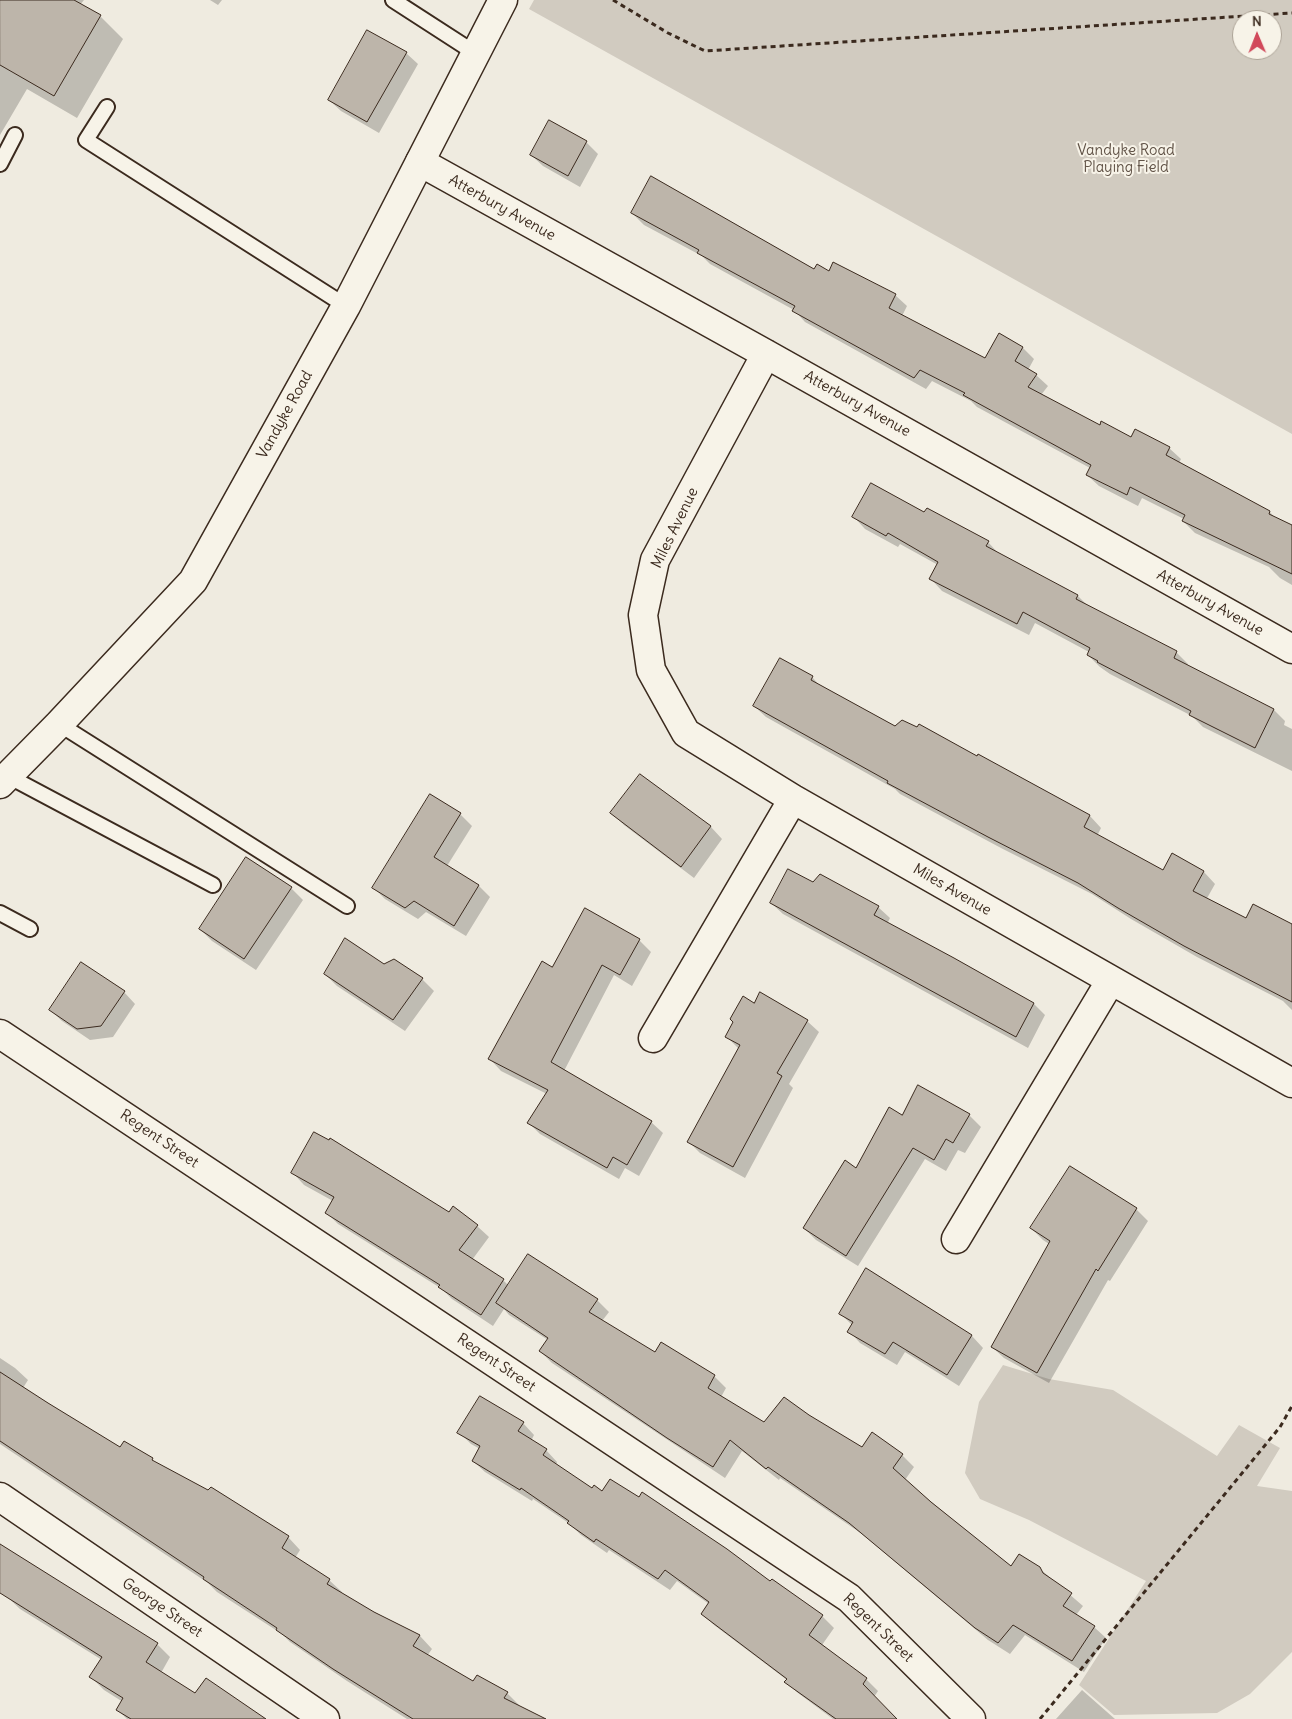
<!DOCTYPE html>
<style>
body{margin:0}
#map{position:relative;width:1292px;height:1719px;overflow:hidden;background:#efebe0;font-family:Delius,sans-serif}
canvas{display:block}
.north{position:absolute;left:1232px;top:10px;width:50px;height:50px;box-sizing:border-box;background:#f7f3e8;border:1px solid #aca397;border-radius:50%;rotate:359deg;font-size:14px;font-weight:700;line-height:20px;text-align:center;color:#3b2a1e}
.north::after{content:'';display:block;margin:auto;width:18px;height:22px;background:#d1495b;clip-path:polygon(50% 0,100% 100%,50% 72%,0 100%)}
</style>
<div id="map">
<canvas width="1292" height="1719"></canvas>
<div class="north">N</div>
</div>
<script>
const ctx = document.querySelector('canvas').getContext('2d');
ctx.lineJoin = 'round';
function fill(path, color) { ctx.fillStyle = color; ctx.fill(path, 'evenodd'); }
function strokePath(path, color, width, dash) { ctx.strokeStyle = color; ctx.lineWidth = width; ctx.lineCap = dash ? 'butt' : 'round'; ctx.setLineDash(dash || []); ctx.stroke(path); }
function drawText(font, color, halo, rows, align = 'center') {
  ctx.font = font + ' Delius,sans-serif'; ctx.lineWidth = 4; ctx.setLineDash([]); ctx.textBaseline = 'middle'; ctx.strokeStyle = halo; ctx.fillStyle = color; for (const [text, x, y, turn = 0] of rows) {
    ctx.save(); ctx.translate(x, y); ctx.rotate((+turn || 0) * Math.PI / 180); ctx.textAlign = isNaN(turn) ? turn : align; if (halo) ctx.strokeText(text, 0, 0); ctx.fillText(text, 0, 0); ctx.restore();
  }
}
fill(new Path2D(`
 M 534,0 L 1292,0 L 1292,434 L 529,9 ZM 1242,20 L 1272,20 L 1272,50 L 1242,50 Z
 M 1003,1365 L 1049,1379 L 1113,1390 L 1217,1456 L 1239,1425 L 1280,1448 L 1257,1486 L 1292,1491 L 1292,1652 L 1250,1694 L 1217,1713 L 1114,1715 L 1079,1685 L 1146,1581 L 1029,1520 L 980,1499 L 965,1473 L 979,1402 Z`), '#d1cbc0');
fill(new Path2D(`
 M 0,0 L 84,0 L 80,5 L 100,16 L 123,39 L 77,118 L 27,89 L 0,135 Z
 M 210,0 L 222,0 L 218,5 Z
 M 406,53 L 418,64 L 379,133 L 341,111 L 329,100 Z
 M 586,142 L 598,154 L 580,187 L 543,166 L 531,155 Z
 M 632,213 L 814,271 L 829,272 L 895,295 L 907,306 L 902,316 L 985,359 L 1023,348 L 1034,359 L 1028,370 L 1036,375 L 1048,386 L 1041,395 L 1100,426 L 1132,438 L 1169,448 L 1181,459 L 1179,463 L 1270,512 L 1276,519 L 1292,527 L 1292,585 L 1280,578 L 1269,567 L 1195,533 L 1183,521 L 1184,519 L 1142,498 L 1138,506 L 1099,486 L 1087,475 L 1090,468 L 977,407 L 971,401 L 932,381 L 926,389 L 805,322 L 794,310 L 710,264 L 702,256 L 644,225 Z
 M 925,514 L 988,542 L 999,554 L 1078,596 L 1089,607 L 1176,652 L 1188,664 L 1187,666 L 1274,710 L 1285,721 L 1284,725 L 1292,729 L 1292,771 L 1203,727 L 1192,716 L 1110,674 L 1100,667 L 1088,655 L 1089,652 L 1035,623 L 1029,635 L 942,591 L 931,579 L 938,565 L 900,544 L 898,547 L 865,529 L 854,517 Z
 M 812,677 L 821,687 L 895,728 L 978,758 L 979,756 L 1090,816 L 1101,828 L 1097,836 L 1163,872 L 1173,855 L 1204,872 L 1215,884 L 1206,900 L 1246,920 L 1292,925 L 1292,1010 L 1283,1001 L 1197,957 L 1131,919 L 1092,894 L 1001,848 L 900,794 L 895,789 L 766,717 L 754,706 Z
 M 641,776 L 711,827 L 722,839 L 694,878 L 624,825 L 612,813 Z
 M 460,814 L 472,826 L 447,866 L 479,886 L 490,897 L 466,936 L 426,912 L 418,919 L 385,899 L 374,888 Z
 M 247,859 L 291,888 L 303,900 L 256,970 L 212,941 L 200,929 Z
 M 813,883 L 878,907 L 890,918 L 887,924 L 953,959 L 1034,1004 L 1045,1015 L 1028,1048 L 783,914 L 771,903 Z
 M 639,940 L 651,952 L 632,986 L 614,975 L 564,1071 L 651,1122 L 663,1133 L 639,1176 L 625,1168 L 619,1179 L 540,1134 L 529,1123 L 547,1094 L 501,1071 L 490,1059 L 552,969 Z
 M 394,960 L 422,979 L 434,991 L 405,1031 L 337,986 L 325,974 L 384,966 Z
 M 124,992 L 135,1004 L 113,1037 L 90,1040 L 62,1021 L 50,1010 Z
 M 755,1005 L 807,1021 L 819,1032 L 789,1084 L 793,1088 L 745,1178 L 700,1153 L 688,1141 L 739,1049 L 726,1036 L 734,1022 Z
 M 969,1115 L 981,1127 L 965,1153 L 958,1150 L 946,1171 L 925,1159 L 858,1266 L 816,1240 L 804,1228 L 902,1116 Z
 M 1070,1167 L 1136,1209 L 1148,1221 L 1110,1281 L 1108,1280 L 1049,1383 L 1004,1358 L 992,1347 L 1049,1244 L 1043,1240 L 1031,1228 Z
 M 293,1173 L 449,1213 L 477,1226 L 489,1237 L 472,1260 L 503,1280 L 509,1286 L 529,1256 L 597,1300 L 609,1312 L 602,1321 L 655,1354 L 714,1376 L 726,1388 L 721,1397 L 765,1424 L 808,1416 L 862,1449 L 872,1434 L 902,1455 L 914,1467 L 905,1480 L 1011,1568 L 1039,1568 L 1083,1606 L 1076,1615 L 1094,1627 L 1106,1638 L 1084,1672 L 1025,1635 L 1010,1654 L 988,1640 L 862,1534 L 780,1478 L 779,1480 L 742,1451 L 725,1478 L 552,1363 L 540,1351 L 548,1340 L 509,1315 L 504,1309 L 493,1326 L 452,1299 L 442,1289 L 338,1224 L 326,1212 L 333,1201 L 304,1185 Z
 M 867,1270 L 972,1336 L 983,1348 L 959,1386 L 905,1352 L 897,1365 L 860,1343 L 849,1331 L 852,1325 L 840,1313 Z
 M 0,1358 L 15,1368 L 28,1380 L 23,1388 L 121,1449 L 152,1459 L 157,1464 L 288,1537 L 300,1550 L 295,1558 L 329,1580 L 342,1592 L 341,1594 L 374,1613 L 420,1636 L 432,1649 L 427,1656 L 474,1683 L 507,1693 L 519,1705 L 518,1707 L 543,1719 L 407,1719 L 347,1681 L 290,1642 L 282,1634 L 217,1592 L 208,1583 L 0,1444 Z
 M 523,1423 L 534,1435 L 531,1441 L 546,1450 L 557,1462 L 556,1465 L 592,1489 L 602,1493 L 770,1583 L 772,1581 L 822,1616 L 834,1628 L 822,1645 L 866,1679 L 878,1691 L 874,1697 L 895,1719 L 833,1719 L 798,1693 L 786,1682 L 787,1680 L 714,1625 L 702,1614 L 709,1604 L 677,1581 L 670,1590 L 609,1550 L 607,1553 L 581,1535 L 570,1524 L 533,1499 L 532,1501 L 485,1472 L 473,1461 L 480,1449 L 471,1444 L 459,1432 Z
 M 0,1546 L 157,1644 L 170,1657 L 161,1673 L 196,1695 L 263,1719 L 127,1719 L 118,1710 L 123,1702 L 104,1690 L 91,1677 L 102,1660 L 20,1609 L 0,1590 Z
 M 1082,1690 L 1115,1719 L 1056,1719 Z`), '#0003');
const building = new Path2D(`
 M 0,0 L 74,0 L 101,15 L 54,96 L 0,65 Z
 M 367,30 L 407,52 L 367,122 L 328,100 Z
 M 549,120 L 587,141 L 568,176 L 530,155 Z
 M 651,176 L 814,269 L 817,264 L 829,271 L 833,262 L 896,294 L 889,308 L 985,358 L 999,333 L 1023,347 L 1015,361 L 1037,374 L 1028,387 L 1100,425 L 1101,421 L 1131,437 L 1135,429 L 1170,447 L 1166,455 L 1270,511 L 1269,514 L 1292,525 L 1292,574 L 1182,521 L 1185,515 L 1130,487 L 1127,495 L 1086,475 L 1091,465 L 963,395 L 965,393 L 920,370 L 914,378 L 792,311 L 795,306 L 697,253 L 699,250 L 631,213 Z
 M 871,483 L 924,512 L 927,508 L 989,541 L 986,546 L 1078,595 L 1076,599 L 1177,651 L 1174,658 L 1274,709 L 1255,748 L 1189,715 L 1191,711 L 1097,662 L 1098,661 L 1087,655 L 1090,648 L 1023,612 L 1017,624 L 929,579 L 938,562 L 888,533 L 886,536 L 852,517 Z
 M 780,658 L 813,676 L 811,680 L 895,726 L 902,720 L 917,727 L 919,724 L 977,756 L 978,754 L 1090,815 L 1084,827 L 1163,870 L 1172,853 L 1204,871 L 1193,891 L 1246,918 L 1253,904 L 1292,924 L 1292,1002 L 1184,946 L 1118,908 L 1078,883 L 988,837 L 887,783 L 888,781 L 753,706 Z
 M 640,774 L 711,826 L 681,867 L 610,813 Z
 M 430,794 L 461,813 L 434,857 L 479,885 L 454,926 L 414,901 L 405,908 L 372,888 Z
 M 246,857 L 292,887 L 244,959 L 199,929 Z
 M 788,869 L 813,882 L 820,874 L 879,906 L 874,915 L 954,958 L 1034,1003 L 1016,1037 L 770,903 Z
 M 585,908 L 640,939 L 620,975 L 602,965 L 551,1062 L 652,1121 L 627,1165 L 613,1157 L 607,1168 L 527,1123 L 548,1090 L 488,1059 L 542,961 L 552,967 Z
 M 345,938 L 384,964 L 394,959 L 423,978 L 393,1020 L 324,974 Z
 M 81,962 L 125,991 L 101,1026 L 77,1029 L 49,1010 Z
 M 760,992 L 808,1020 L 777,1073 L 782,1076 L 733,1167 L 687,1142 L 740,1045 L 725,1037 L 733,1022 L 730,1019 L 743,996 L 754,1003 Z
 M 918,1085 L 970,1114 L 953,1143 L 946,1139 L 934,1160 L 913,1148 L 846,1256 L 803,1228 L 845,1160 L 856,1168 L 889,1107 L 902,1115 Z
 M 314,1132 L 329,1140 L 330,1138 L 449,1212 L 453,1206 L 478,1225 L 459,1250 L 504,1279 L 481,1315 L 438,1287 L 440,1285 L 325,1213 L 334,1197 L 291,1173 Z
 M 1070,1166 L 1137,1208 L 1098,1271 L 1096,1269 L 1037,1373 L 991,1347 L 1050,1241 L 1030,1228 Z
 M 528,1254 L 598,1299 L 589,1312 L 655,1352 L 661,1342 L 715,1375 L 708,1388 L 764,1422 L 784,1397 L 809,1415 L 862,1447 L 872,1432 L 903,1454 L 893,1468 L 931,1502 L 1011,1566 L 1019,1554 L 1040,1567 L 1043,1573 L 1072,1593 L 1063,1606 L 1095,1626 L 1072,1661 L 1013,1625 L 998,1643 L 975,1628 L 849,1523 L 768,1467 L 766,1469 L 730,1440 L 713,1467 L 667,1438 L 539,1351 L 548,1338 L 496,1303 Z
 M 866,1268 L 972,1335 L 947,1375 L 893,1342 L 885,1354 L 847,1332 L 853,1322 L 839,1314 Z
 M 0,1372 L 48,1403 L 120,1447 L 124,1441 L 153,1458 L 152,1460 L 208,1490 L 211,1487 L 289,1536 L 282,1548 L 330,1579 L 327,1584 L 374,1612 L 420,1635 L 413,1646 L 473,1681 L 477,1675 L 508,1692 L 504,1698 L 546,1719 L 413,1719 L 333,1669 L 276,1630 L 277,1628 L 203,1579 L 204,1577 L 0,1441 Z
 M 480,1396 L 524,1422 L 518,1431 L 547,1449 L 543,1455 L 592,1488 L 594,1485 L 602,1491 L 610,1479 L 639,1497 L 642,1492 L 727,1549 L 770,1581 L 772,1579 L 823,1615 L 809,1635 L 867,1678 L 863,1684 L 897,1719 L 836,1719 L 784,1682 L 787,1679 L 701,1614 L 709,1602 L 665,1570 L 658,1579 L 596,1539 L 594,1542 L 567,1523 L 569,1521 L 521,1488 L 520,1490 L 472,1461 L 480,1446 L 457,1433 Z
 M 0,1544 L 158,1643 L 146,1662 L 195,1693 L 206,1678 L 266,1719 L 131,1719 L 116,1710 L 123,1698 L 89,1677 L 102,1657 L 0,1593 Z`);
fill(building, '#bdb5aa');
strokePath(building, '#3b2a1e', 1);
const lane = new Path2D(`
 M 393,0 L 475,53
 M 107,107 L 86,140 L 346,306
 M 0,164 L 15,135
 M 59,724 L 347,906
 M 8,776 L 213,885
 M 0,913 L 30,929`);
const street = new Path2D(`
 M 420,162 L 766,354 L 1292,649
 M 766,354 L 655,560 L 643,615 L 651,670 L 686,733 L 793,799 L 1292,1083
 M 0,1034 L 849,1598 L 971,1719
 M 653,1038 L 793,799
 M 956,1239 L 1111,980
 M 0,1497 L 325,1719`);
const secondary = new Path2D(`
 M 0,784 L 59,724 L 193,581 L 346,306 L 503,0`);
strokePath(lane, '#3b2a1e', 18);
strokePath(street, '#3b2a1e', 31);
strokePath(secondary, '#3b2a1e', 31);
strokePath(new Path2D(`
 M 613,0 L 668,33 L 705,51 L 1292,13
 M 1040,1719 L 1280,1427 L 1292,1406`), '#3b2a1e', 3, [5, 4]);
strokePath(lane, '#f7f3e8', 14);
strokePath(street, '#f7f3e8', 28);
strokePath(secondary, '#f7f3e8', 28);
drawText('15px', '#605246', '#f7f3e8', [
 ["Vandyke Road",1126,151],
 ["Playing Field",1126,168]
]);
drawText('15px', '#3b2a1e', '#f7f3e8', [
 ["Atterbury Avenue",502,208,29],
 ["Atterbury Avenue",857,404,29],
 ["Vandyke Road",285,415,-61],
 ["Miles Avenue",675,528,-64],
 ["Atterbury Avenue",1210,603,29],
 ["Miles Avenue",952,890,30],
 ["Regent Street",159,1139,34],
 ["Regent Street",496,1363,34],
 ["George Street",162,1608,34],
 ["Regent Street",878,1628,44]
]);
</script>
